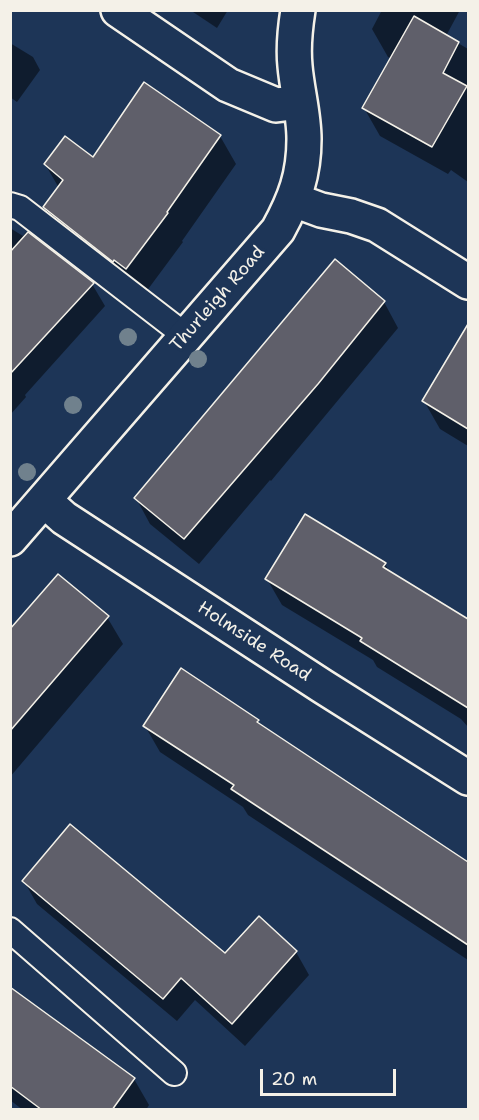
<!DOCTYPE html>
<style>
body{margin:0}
#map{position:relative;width:479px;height:1120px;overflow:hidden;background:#1d3557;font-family:"Shantell Sans",sans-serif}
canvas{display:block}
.frame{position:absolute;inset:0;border:12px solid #f4f1e8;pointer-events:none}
.scale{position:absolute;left:260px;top:1069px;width:136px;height:27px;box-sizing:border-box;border:3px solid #f4f1e8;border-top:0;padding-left:8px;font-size:18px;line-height:21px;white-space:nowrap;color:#f4f1e8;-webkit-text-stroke:4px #1d3557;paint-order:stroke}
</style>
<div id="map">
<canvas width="479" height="1120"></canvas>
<div class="frame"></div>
<div class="scale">20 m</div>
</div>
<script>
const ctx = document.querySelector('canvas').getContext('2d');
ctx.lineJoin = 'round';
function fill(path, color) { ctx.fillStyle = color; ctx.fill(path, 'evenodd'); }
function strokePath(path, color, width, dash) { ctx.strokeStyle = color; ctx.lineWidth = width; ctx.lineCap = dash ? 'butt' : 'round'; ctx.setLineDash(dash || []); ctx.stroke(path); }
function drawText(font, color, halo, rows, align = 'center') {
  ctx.font = font + ' "Shantell Sans",sans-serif'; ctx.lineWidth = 6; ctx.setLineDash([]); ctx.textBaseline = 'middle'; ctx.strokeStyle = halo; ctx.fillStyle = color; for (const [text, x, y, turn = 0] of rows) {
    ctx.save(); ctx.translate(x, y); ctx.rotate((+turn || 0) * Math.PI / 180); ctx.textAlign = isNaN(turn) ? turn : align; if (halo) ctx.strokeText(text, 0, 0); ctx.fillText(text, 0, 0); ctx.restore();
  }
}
fill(new Path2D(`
 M 190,10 L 228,10 L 217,28 Z
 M 382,10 L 460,10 L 446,36 L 468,49 L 468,182 L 451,170 L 448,174 L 380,136 L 364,108 L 392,59 L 388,57 L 372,29 Z
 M 10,43 L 33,57 L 40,70 L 17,102 L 10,97 Z
 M 220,136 L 236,164 L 182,241 L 183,242 L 143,296 L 60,235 L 44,207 L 59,188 L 45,164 L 93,159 Z
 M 10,228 L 23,236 L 26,232 L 92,284 L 105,306 L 25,395 L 26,397 L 10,415 Z
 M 384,302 L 398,328 L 271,481 L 270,480 L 199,564 L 150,524 L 136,498 Z
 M 459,342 L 468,348 L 468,446 L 440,429 L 424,401 Z
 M 385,564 L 390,573 L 468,620 L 468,727 L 461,719 L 377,667 L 373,660 L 282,605 L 267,579 Z
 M 107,617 L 123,644 L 10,777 L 10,632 Z
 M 258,721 L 262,727 L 468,865 L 468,960 L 248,815 L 243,807 L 160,752 L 145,726 Z
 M 24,881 L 225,955 L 259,918 L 296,952 L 309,975 L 245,1046 L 195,1000 L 177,1021 L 37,904 Z
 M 10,989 L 134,1079 L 149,1105 L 146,1110 L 23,1110 L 10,1100 Z`), '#0007');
const building = new Path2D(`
 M 414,16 L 459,42 L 443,73 L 467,86 L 432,147 L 362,108 Z
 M 144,82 L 221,135 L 167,212 L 168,213 L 126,269 L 114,260 L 113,262 L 43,207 L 63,180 L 44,164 L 65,136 L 93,157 Z
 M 28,232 L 94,283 L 10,374 L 10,252 Z
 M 335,259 L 385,301 L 318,384 L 184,539 L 134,498 Z
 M 468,324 L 468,429 L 422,401 Z
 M 305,514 L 386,563 L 383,567 L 468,619 L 468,708 L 360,641 L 362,638 L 265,579 Z
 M 58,574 L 109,616 L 10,731 L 10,629 Z
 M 181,668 L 259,720 L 257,722 L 468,862 L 468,945 L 231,789 L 234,785 L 143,726 Z
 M 70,824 L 225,953 L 259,916 L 297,951 L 232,1024 L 181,978 L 163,999 L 22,881 Z
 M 10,987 L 135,1078 L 112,1110 L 42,1110 L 10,1086 Z`);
fill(building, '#5f5f6a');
strokePath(building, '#f4f1e8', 1.5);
const lane = new Path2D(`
 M 10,205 L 20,208 L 186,336
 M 10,930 L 174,1073`);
const street = new Path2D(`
 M 118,10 L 228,85 L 276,105 L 300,102
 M 294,200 L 321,210 L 351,216 L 377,225 L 468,282
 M 44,500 L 64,518 L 322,686 L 468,778
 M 10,539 L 278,230 C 295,199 304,175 304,139 C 304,114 297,90 295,66 C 293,47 295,29 298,10`);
strokePath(lane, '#f4f1e8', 28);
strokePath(street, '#f4f1e8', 38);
strokePath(lane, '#1d3557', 24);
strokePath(street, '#1d3557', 33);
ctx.fillStyle = '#70818d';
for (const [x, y] of [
 [128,337],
 [198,359],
 [73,405],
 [27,472]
]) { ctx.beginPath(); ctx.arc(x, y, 9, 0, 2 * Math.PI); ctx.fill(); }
drawText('18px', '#f4f1e8', '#1d3557', [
 ["Thurleigh Road",218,299,-49],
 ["Holmside Road",254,642,33]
]);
</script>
